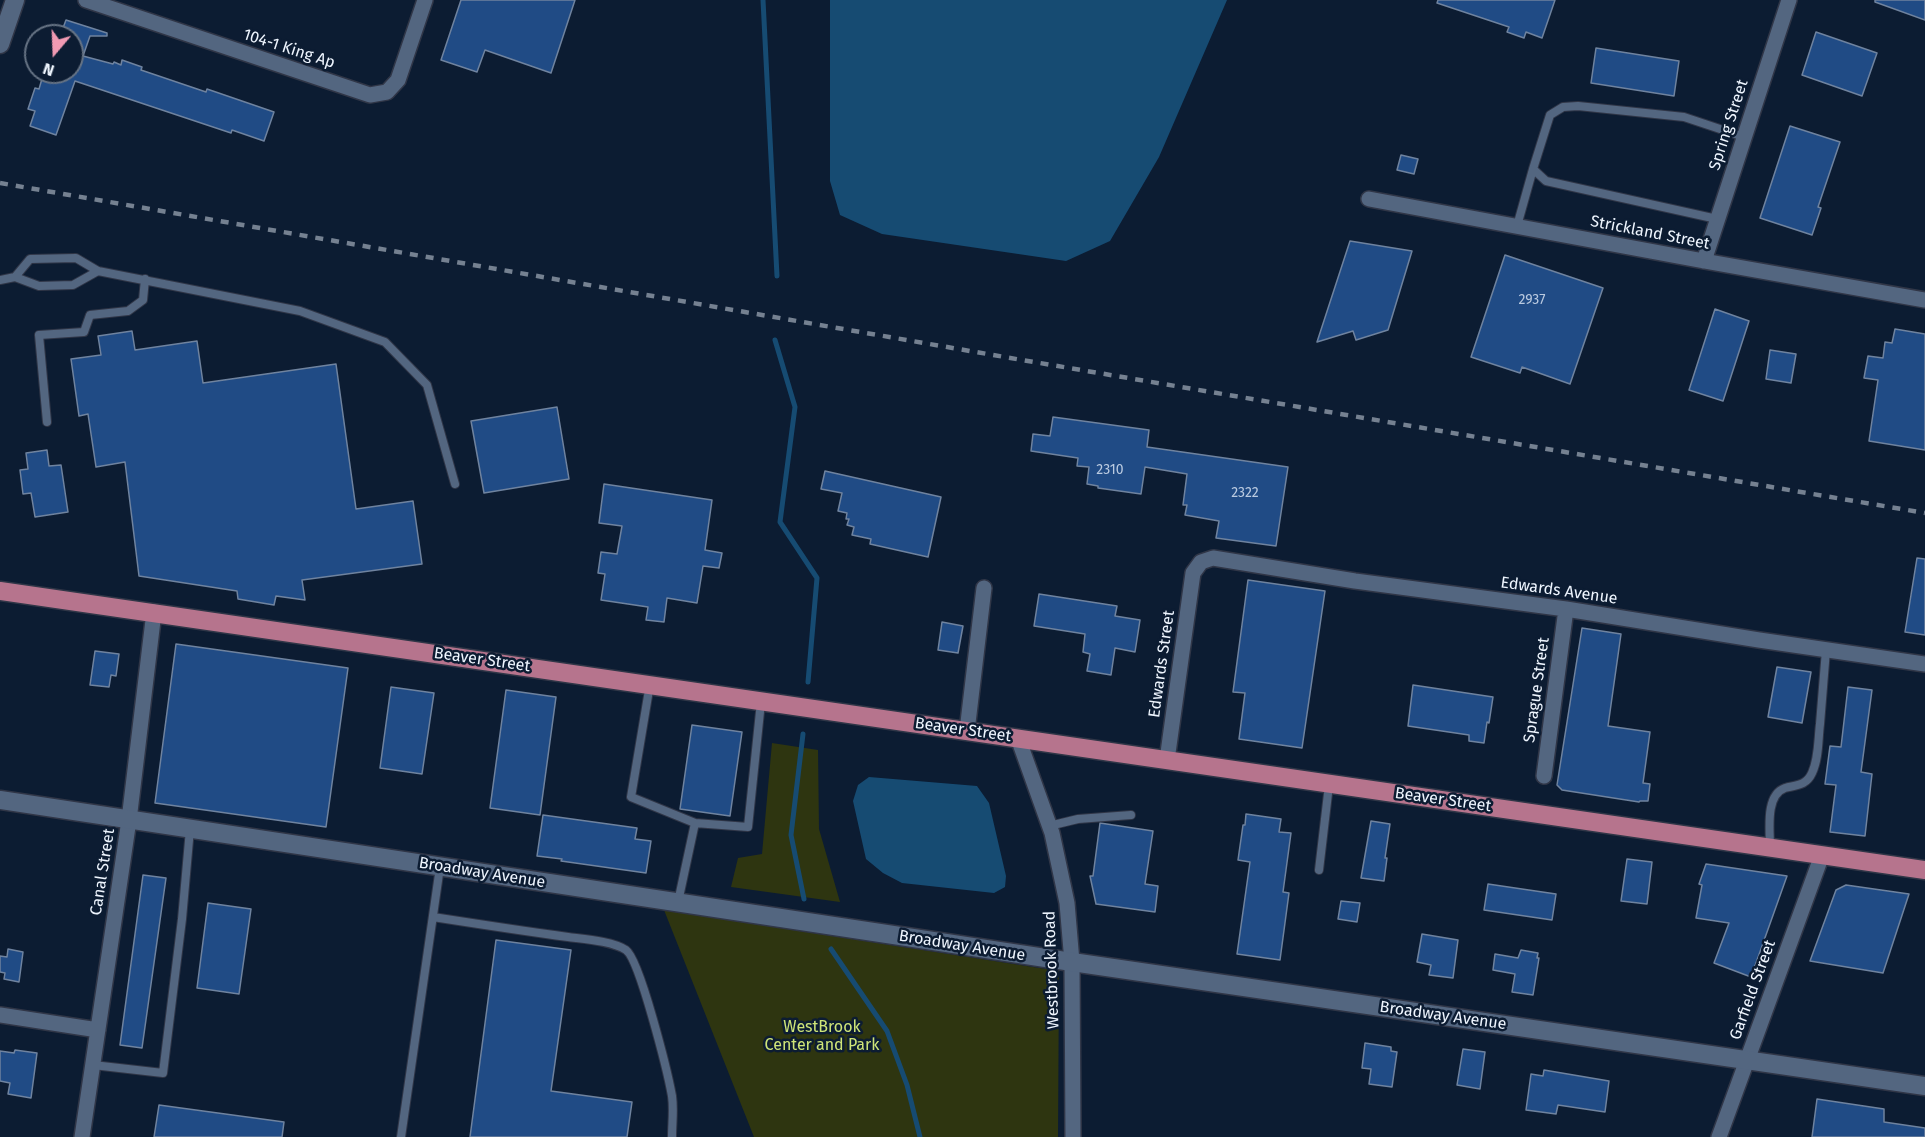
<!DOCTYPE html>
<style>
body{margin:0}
#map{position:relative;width:1925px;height:1137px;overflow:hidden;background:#0c1c32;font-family:"Fira Sans",sans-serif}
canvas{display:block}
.north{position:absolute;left:24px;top:24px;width:60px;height:60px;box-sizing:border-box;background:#0c1c32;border:2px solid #667384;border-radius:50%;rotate:199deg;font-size:16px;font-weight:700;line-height:24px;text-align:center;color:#eef5fe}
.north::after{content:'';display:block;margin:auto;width:21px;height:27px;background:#f19ab3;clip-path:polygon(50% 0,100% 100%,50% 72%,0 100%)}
</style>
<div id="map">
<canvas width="1925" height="1137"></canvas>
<div class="north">N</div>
</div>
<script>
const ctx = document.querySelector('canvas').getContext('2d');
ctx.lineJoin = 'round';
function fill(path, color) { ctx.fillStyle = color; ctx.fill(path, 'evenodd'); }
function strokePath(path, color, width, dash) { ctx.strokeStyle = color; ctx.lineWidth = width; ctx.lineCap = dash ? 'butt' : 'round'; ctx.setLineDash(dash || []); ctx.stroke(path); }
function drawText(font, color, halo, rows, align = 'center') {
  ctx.font = font + ' "Fira Sans",sans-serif'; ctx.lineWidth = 5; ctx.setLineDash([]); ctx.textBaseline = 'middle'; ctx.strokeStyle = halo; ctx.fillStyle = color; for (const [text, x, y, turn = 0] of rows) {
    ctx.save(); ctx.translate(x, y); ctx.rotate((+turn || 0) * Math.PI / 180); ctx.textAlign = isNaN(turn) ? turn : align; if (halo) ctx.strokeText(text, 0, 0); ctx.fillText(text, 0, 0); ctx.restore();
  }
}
fill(new Path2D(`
 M 772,743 L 818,750 L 819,829 L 840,902 L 731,887 L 738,858 L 762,854 Z
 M 664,910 L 1059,971 L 1058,1137 L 754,1137 Z`), '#2e3510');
fill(new Path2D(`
 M 830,0 L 1227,0 L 1159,157 L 1110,241 L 1066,261 L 882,234 L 840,215 L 830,181 Z
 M 869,777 L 977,786 L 989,803 L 1006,876 L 1005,887 L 994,893 L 902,883 L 883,873 L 866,859 L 853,801 L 858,785 Z`), '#164b72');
strokePath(new Path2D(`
 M 763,0 L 777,276
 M 775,340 L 795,407 L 780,522 L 817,578 L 808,682
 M 803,734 L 791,835 L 804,899
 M 831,949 L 887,1031 L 907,1085 L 920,1137`), '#164b72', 5);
const building = new Path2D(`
 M 461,0 L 575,0 L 551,73 L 485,50 L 477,72 L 441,60 Z
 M 1438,0 L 1555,0 L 1542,38 L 1526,32 L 1524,38 L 1507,32 L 1509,27 L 1437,3 Z
 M 1875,0 L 1925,0 L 1925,20 L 1875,2 Z
 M 66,20 L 107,33 L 107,36 L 90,36 L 83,56 L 113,64 L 114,62 L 121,65 L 122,60 L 142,67 L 141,70 L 206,92 L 207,89 L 274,112 L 264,141 L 232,130 L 231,133 L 75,81 L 56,135 L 30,126 L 35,111 L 28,109 L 35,88 L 39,89 L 44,72 L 72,72 L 72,36 L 60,36 Z
 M 1816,32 L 1877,53 L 1862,96 L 1802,75 Z
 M 1596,48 L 1679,61 L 1674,96 L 1591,83 Z
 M 1790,126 L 1840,142 L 1818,207 L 1821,208 L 1812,235 L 1760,218 Z
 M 1401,155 L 1418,159 L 1414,174 L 1397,170 Z
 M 1350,241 L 1412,251 L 1388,330 L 1356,340 L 1353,331 L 1317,342 Z
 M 1505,255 L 1603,288 L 1570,384 L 1522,367 L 1520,373 L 1471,357 Z
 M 1715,309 L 1749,321 L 1723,401 L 1689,390 Z
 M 1895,329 L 1925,334 L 1925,450 L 1869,441 L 1878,380 L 1864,378 L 1868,356 L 1883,358 L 1885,342 L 1892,343 Z
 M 132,331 L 135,350 L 197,341 L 203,383 L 336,364 L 356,509 L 413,501 L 422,564 L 302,580 L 305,600 L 276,596 L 274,605 L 238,599 L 237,591 L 139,576 L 125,462 L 96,467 L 88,414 L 79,416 L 71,359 L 101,355 L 98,336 Z
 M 1770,350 L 1796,354 L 1791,383 L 1766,379 Z
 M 557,407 L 569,479 L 484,493 L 471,421 Z
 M 1053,417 L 1149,430 L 1147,447 L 1288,467 L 1276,546 L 1216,538 L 1219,521 L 1185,515 L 1187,505 L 1183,505 L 1187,474 L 1145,467 L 1141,494 L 1098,488 L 1098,486 L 1087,484 L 1089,467 L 1077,466 L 1078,458 L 1031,451 L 1033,434 L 1050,436 Z
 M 47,450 L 49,466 L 61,465 L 68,512 L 35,517 L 31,493 L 23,494 L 20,470 L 28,469 L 26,453 Z
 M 825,471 L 941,497 L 928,557 L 870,544 L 871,539 L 852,535 L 854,527 L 847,525 L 849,519 L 846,519 L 847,513 L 838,511 L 842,493 L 821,489 Z
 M 604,484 L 712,500 L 705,550 L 722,553 L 719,568 L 703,566 L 697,603 L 667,598 L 664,622 L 646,620 L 648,607 L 601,600 L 605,574 L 598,573 L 601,552 L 617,554 L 622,526 L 599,523 Z
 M 1917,558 L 1925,559 L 1925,635 L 1905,632 Z
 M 1248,580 L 1325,591 L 1302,748 L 1239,739 L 1245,693 L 1233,692 Z
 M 1039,594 L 1117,606 L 1115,616 L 1140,620 L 1135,652 L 1115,648 L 1111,675 L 1087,671 L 1090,654 L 1083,652 L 1085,634 L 1034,626 Z
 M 942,622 L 963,626 L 958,653 L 938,650 Z
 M 1582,628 L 1621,634 L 1608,726 L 1650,732 L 1643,783 L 1650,784 L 1648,801 L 1640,801 L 1639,802 L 1562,790 L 1557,785 Z
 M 176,644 L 348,668 L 326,827 L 155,803 Z
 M 95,651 L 119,654 L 116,676 L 111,675 L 109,687 L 90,685 Z
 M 1777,667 L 1811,672 L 1802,723 L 1768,717 Z
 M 1413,685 L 1493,697 L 1489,723 L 1487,722 L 1484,743 L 1469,741 L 1469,735 L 1408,726 Z
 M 391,687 L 434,693 L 422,774 L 380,768 Z
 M 1848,687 L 1872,690 L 1861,772 L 1872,774 L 1865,836 L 1830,832 L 1836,785 L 1825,784 L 1830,746 L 1841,747 Z
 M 506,690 L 556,697 L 540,815 L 490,808 Z
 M 692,725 L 742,732 L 730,816 L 680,809 Z
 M 1246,814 L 1281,819 L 1279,832 L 1291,833 L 1283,892 L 1289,893 L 1280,960 L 1237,954 L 1250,862 L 1238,860 L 1243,825 L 1245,825 Z
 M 543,815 L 637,828 L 635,839 L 651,841 L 646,873 L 561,861 L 562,859 L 537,856 Z
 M 1371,821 L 1390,824 L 1385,858 L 1387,858 L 1384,881 L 1361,878 Z
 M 1100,823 L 1153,831 L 1145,884 L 1158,886 L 1155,912 L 1096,904 L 1090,876 L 1093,876 Z
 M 1627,859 L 1652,862 L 1647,904 L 1621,901 Z
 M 1706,864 L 1787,876 L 1751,977 L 1714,963 L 1729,923 L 1696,918 L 1702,885 L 1699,884 Z
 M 143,875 L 166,878 L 142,1048 L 120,1045 Z
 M 1488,884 L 1556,894 L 1552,920 L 1484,910 Z
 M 1846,885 L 1909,894 L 1883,973 L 1810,961 L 1836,890 Z
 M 1341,901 L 1360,903 L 1357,922 L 1338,919 Z
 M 208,903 L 251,909 L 239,994 L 197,988 Z
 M 1422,934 L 1458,940 L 1453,978 L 1429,975 L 1431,965 L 1417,962 Z
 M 496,940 L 571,950 L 551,1091 L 632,1102 L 627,1137 L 470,1137 Z
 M 8,949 L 23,952 L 19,982 L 4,979 L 5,973 L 0,972 L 0,956 L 7,957 Z
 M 1521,950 L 1538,953 L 1537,958 L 1539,958 L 1533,995 L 1512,992 L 1515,974 L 1493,970 L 1495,954 L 1518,958 Z
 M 1365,1043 L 1391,1047 L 1391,1051 L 1397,1052 L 1392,1087 L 1369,1084 L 1371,1069 L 1362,1068 Z
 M 1463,1049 L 1485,1052 L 1480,1089 L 1457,1085 Z
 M 15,1050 L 37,1053 L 31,1098 L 8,1094 L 10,1083 L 0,1081 L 0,1051 L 14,1053 Z
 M 1544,1070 L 1609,1081 L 1605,1112 L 1558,1105 L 1556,1114 L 1526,1110 L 1531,1074 L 1543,1076 Z
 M 1817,1099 L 1884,1109 L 1884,1122 L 1925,1128 L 1925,1137 L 1812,1137 Z
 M 159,1105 L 284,1122 L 282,1137 L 154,1137 Z`);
fill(building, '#204b85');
strokePath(building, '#6f839f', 1.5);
const service = new Path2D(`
 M 1717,219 L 1546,181 L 1533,169 L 1550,115 L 1563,107 L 1578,106 L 1684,117 L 1744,137
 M 1517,226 L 1533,169
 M 15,277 L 30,259 L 76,258 L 98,271 L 300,311 L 385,342 L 427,385 L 455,484
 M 0,280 L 15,277 L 39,286 L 73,285 L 98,271
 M 47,422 L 39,335 L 84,332 L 90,315 L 128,311 L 143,300 L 145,279
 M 650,684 L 631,797 L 695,823 L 678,902
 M 695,823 L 748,827 L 761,702
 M 1049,826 L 1078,819 L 1131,815
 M 1770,847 C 1770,830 1765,795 1785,788 C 1796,785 1806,786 1812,773 C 1819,758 1818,740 1820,724 C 1822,699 1824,675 1826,650
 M 1319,870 L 1329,785
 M 433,917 C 478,924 523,931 568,937 C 583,939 613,941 626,950 C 640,960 668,1074 672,1096 C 674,1110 672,1123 672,1137
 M 93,1065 L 163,1073 L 182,919 L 190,829
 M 401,1137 L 440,867`);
const minor = new Path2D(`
 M 86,0 L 370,95 L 387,92 L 398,80 L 425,0
 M 1369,199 L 1704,261 L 1925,300
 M 1704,261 L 1789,0
 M 967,731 L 984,588
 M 1018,738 L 1052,833 L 1067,903 L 1072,962 L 1073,1137
 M 1167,760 L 1193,573 L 1201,562 L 1213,558 L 1355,581 L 1566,609 L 1759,640 L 1925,664
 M 1544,776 L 1566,609
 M 0,1015 L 98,1030
 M 82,1137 L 129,820 L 154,612
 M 1719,1137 L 1822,855`);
const tertiary = new Path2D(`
 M 0,44 L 15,0
 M 0,800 L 1072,962 L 1925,1086`);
const primary = new Path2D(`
 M 0,591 L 1925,870`);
strokePath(service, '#303647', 10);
strokePath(minor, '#303647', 18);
strokePath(tertiary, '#303647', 21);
strokePath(primary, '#303647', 21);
strokePath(service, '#536680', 8);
strokePath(minor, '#536680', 15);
strokePath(tertiary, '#536680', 18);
strokePath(primary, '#b6748d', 18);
strokePath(new Path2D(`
 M 0,183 L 1022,360 L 1925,513`), '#758191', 4.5, [8, 8]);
drawText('14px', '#bacae0', null, [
 ["2937",1532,300],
 ["2310",1110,470],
 ["2322",1245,493]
]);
drawText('16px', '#eef5fe', '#0c1c32', [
 ["104-1 King Ap",289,49,18],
 ["Spring Street",1729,125,-72],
 ["Strickland Street",1650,233,11],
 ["Edwards Avenue",1559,591,8],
 ["Beaver Street",482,660,8],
 ["Edwards Street",1162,664,-82],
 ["Sprague Street",1537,690,-82],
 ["Beaver Street",963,730,8],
 ["Beaver Street",1443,800,8],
 ["Canal Street",103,872,-81],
 ["Broadway Avenue",482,873,9],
 ["Broadway Avenue",962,946,9],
 ["Westbrook Road",1052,970,-92],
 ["Garfield Street",1753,990,-70],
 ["Broadway Avenue",1443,1016,8]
]);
drawText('16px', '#cfe578', '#0c1c32', [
 ["WestBrook",822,1028],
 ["Center and Park",822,1046]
]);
</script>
